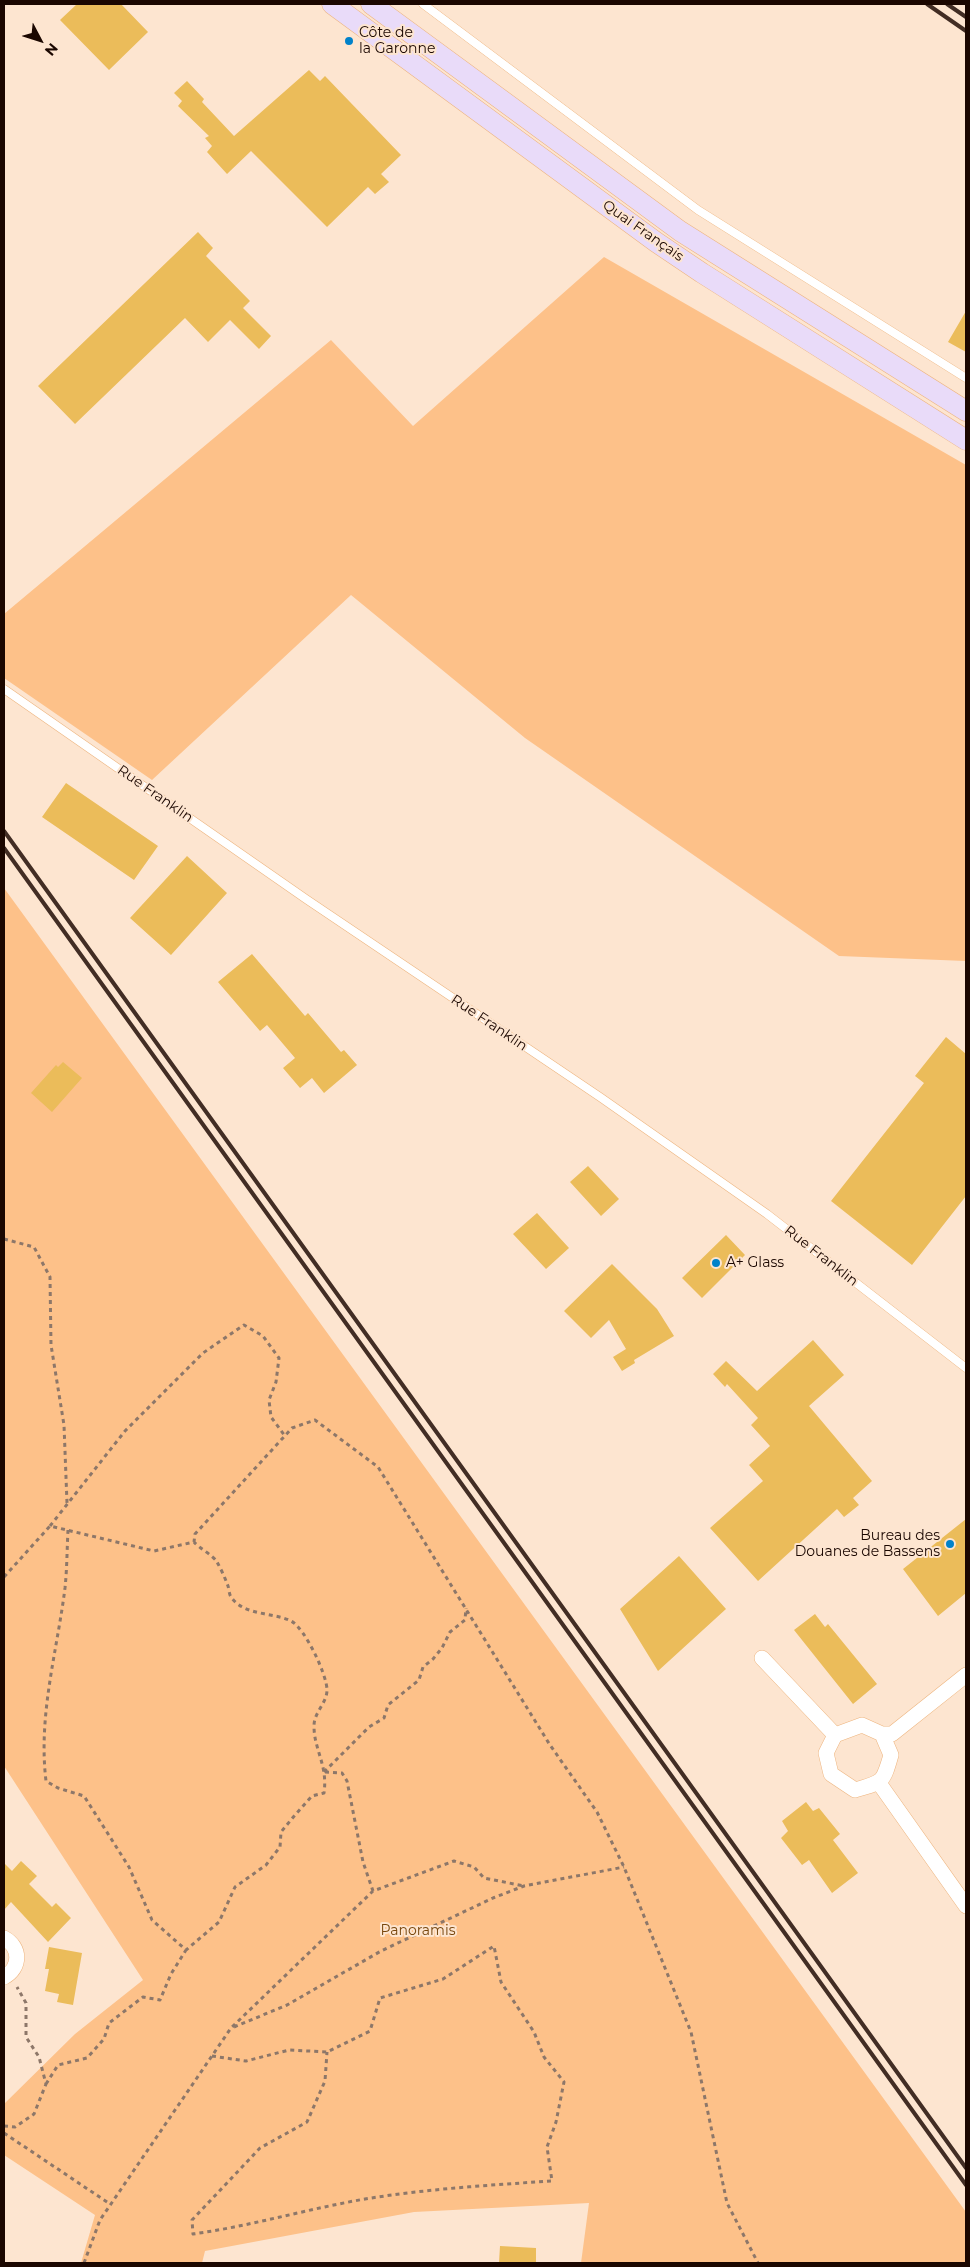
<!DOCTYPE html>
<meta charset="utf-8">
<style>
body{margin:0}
#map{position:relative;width:970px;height:2267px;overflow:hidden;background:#fde5d0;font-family:Montserrat,sans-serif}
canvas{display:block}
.frame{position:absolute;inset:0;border:5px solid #1b0700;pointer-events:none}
.north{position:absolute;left:15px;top:15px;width:50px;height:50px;-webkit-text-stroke:4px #fde5d0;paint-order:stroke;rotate:130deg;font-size:14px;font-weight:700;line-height:20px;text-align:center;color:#1b0700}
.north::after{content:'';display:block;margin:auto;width:18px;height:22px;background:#1b0700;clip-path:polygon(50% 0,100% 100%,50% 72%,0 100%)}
</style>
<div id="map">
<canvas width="970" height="2267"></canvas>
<div class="frame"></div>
<div class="north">N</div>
</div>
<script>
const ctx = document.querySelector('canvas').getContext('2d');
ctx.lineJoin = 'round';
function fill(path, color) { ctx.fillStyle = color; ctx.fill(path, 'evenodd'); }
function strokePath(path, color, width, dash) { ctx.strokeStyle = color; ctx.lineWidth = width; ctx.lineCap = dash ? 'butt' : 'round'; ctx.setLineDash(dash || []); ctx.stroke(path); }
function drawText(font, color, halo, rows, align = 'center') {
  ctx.font = font + ' Montserrat,sans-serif'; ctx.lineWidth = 4; ctx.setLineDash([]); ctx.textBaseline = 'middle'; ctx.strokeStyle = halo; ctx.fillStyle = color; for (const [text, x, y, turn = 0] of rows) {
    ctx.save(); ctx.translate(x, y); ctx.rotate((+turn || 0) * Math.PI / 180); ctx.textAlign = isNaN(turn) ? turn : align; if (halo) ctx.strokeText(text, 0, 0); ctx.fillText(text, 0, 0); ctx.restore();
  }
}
fill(new Path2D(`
 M 604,257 L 966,465 L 966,961 L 839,956 L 525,738 L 351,595 L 152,780 L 4,678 L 4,614 L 331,340 L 413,426 Z
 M 4,888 L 966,2212 L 966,2263 L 581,2263 L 589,2203 L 414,2212 L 205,2251 L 202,2263 L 81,2263 L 95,2215 L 4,2155 L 4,2104 L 75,2034 L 143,1980 L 4,1766 Z`), '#fdc189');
fill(new Path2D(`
 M 77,4 L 121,4 L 148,32 L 109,70 L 60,20 Z
 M 309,70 L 320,81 L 325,76 L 401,155 L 381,174 L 389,182 L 375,194 L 368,187 L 327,227 L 251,151 L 227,174 L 207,152 L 212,146 L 205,138 L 209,136 L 178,106 L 182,101 L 174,93 L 187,81 L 204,99 L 202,102 L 234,136 Z
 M 198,232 L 213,248 L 206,256 L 250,301 L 243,308 L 271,336 L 259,349 L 230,320 L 208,342 L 185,318 L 75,424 L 38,386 Z
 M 966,311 L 966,352 L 948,342 Z
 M 66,783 L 158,846 L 134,880 L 42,817 Z
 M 187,856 L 227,893 L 171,955 L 130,918 Z
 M 252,954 L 305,1016 L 308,1013 L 341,1052 L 344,1050 L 357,1065 L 324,1093 L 312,1078 L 300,1088 L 283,1068 L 295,1058 L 267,1025 L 260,1031 L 218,982 Z
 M 946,1037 L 966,1054 L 966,1196 L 912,1265 L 831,1201 L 924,1083 L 915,1076 Z
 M 63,1062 L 82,1078 L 52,1112 L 31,1093 L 56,1065 L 58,1067 Z
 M 588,1166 L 619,1199 L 601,1216 L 570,1182 Z
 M 537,1213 L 569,1248 L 546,1269 L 513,1234 Z
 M 726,1235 L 745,1255 L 702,1298 L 682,1278 Z
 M 612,1264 L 657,1309 L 674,1336 L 634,1360 L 635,1363 L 622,1371 L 613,1357 L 626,1349 L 609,1320 L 591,1338 L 564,1311 Z
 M 813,1340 L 844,1375 L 809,1406 L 872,1481 L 853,1498 L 859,1505 L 844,1517 L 837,1509 L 758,1581 L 710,1528 L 763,1481 L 749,1465 L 770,1446 L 751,1425 L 758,1418 L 727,1384 L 725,1387 L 713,1374 L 726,1361 L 757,1391 Z
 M 966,1519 L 966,1593 L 938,1616 L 903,1569 Z
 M 679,1556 L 726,1609 L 658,1671 L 620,1609 Z
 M 815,1614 L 825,1627 L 828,1624 L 877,1684 L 853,1704 L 794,1630 Z
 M 806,1802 L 813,1811 L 819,1808 L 840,1834 L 833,1840 L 858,1873 L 832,1893 L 809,1860 L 802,1865 L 781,1838 L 788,1831 L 782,1821 Z
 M 21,1861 L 37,1876 L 29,1884 L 52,1907 L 56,1903 L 71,1918 L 48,1942 L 11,1902 L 4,1910 L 4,1863 L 12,1871 Z
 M 49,1947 L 82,1953 L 73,2005 L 57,2002 L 59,1994 L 45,1991 L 49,1969 L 45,1969 Z
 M 500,2246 L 536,2248 L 536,2263 L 499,2263 Z`), '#ebbc5a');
const service = new Path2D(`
 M 423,4 L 698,210 L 966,378
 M 4,689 L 306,899 L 600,1097 L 767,1214 L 966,1368`);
const minor = new Path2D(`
 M 762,1658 L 835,1735
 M 862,1725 L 882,1734 L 891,1755 C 883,1783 883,1782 855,1790 L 831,1774 L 826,1753 L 835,1735 Z
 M 882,1734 L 892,1734 L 966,1675
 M 879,1783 L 966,1906
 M 4,1938 C 21,1947 21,1968 4,1977`);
const secondary = new Path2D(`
 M 332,4 L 656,242 L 702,273 L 966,440
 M 371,4 L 680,231 L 966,411`);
strokePath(service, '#edb47e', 9);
strokePath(minor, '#edb47e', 16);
strokePath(secondary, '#edb47e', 21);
strokePath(new Path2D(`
 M 4,1239 L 34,1247 L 50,1277 L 51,1345 L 64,1425 L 67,1503
 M 50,1526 L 125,1431 L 203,1353 L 244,1325 L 263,1336 L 279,1358 L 276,1382 L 269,1400 L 271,1417 L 285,1436
 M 68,1530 C 67,1549 67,1569 65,1588 C 57,1652 38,1715 46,1781 L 58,1788 L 84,1796 L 129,1867 L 152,1920 L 186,1950 L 219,1922 L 235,1887 L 266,1865 L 280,1847 L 281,1832 L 295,1815 L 312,1796 L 324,1793 C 328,1765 314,1750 314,1726 C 314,1712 327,1703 327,1690 C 327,1675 305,1628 291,1621 C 273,1612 244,1616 231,1597 C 229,1594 229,1589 228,1586 C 225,1578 221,1569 217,1562 C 213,1555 200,1549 194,1542
 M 4,1577 L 50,1526 L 154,1551 L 194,1542 L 195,1534 L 292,1428 L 315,1420 L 378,1467 L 550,1745 L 597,1812 L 624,1867 L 691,2032 L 727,2203 L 758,2263
 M 324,1772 L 369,1727 L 384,1718 L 388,1705 L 419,1680 L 423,1667 L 433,1659 L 442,1648 L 450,1632 L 465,1620 L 466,1608
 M 325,1772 L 342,1773 L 347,1781 L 363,1862 L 373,1891
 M 234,2027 L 287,2005 L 381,1951 L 493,1898 L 524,1886 L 624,1867
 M 212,2056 L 246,2061 L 289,2050 L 327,2052 L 370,2031 L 380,1998 L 443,1979 L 494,1946 L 501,1982 L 534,2032 L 544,2057 L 564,2082 L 556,2122 L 547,2147 L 552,2181 C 490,2185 426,2189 365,2199 C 307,2209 251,2226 193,2234 L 192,2220 L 260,2148 L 307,2122 L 325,2081 L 327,2052
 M 46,2084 L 58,2065 L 87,2058 L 104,2039 L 109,2023 L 143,1997 L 160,2000 L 171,1974 L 186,1950
 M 4,2126 L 15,2127 L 34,2114 L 46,2084 L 39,2057 L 26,2037 L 26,2003 L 17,1987
 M 4,2133 L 110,2204
 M 84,2263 L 100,2220 L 231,2028 L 373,1891 L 454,1861 L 474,1867 L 484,1878 L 524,1886`), '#8d7769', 3, [4, 4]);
strokePath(service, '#fff', 8);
strokePath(minor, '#fff', 15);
strokePath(secondary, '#e9dbf9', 20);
strokePath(new Path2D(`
 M 927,4 L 966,31
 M 947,4 L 966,17
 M 4,831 L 966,2168
 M 4,848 L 966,2185`), '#422d24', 4);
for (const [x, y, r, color] of [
 [349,41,5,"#0182ca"],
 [716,1263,5,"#0182ca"],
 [950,1544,5,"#0182ca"]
]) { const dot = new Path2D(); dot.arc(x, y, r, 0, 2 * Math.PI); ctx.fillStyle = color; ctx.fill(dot); strokePath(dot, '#fde5d0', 2); }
drawText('14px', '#1b0700', '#fde5d0', [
 ["Côte de",359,33],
 ["la Garonne",359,49],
 ["A+ Glass",726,1263],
 ["Bureau des",940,1536,"right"],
 ["Douanes de Bassens",940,1552,"right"]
], 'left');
drawText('14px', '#1b0700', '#fde5d0', [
 ["Quai Français",643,231,35],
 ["Rue Franklin",155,794,35],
 ["Rue Franklin",489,1023,34],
 ["Rue Franklin",821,1256,38]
]);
drawText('14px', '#78470d', '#fde5d0', [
 ["Panoramis",418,1931]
]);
</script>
